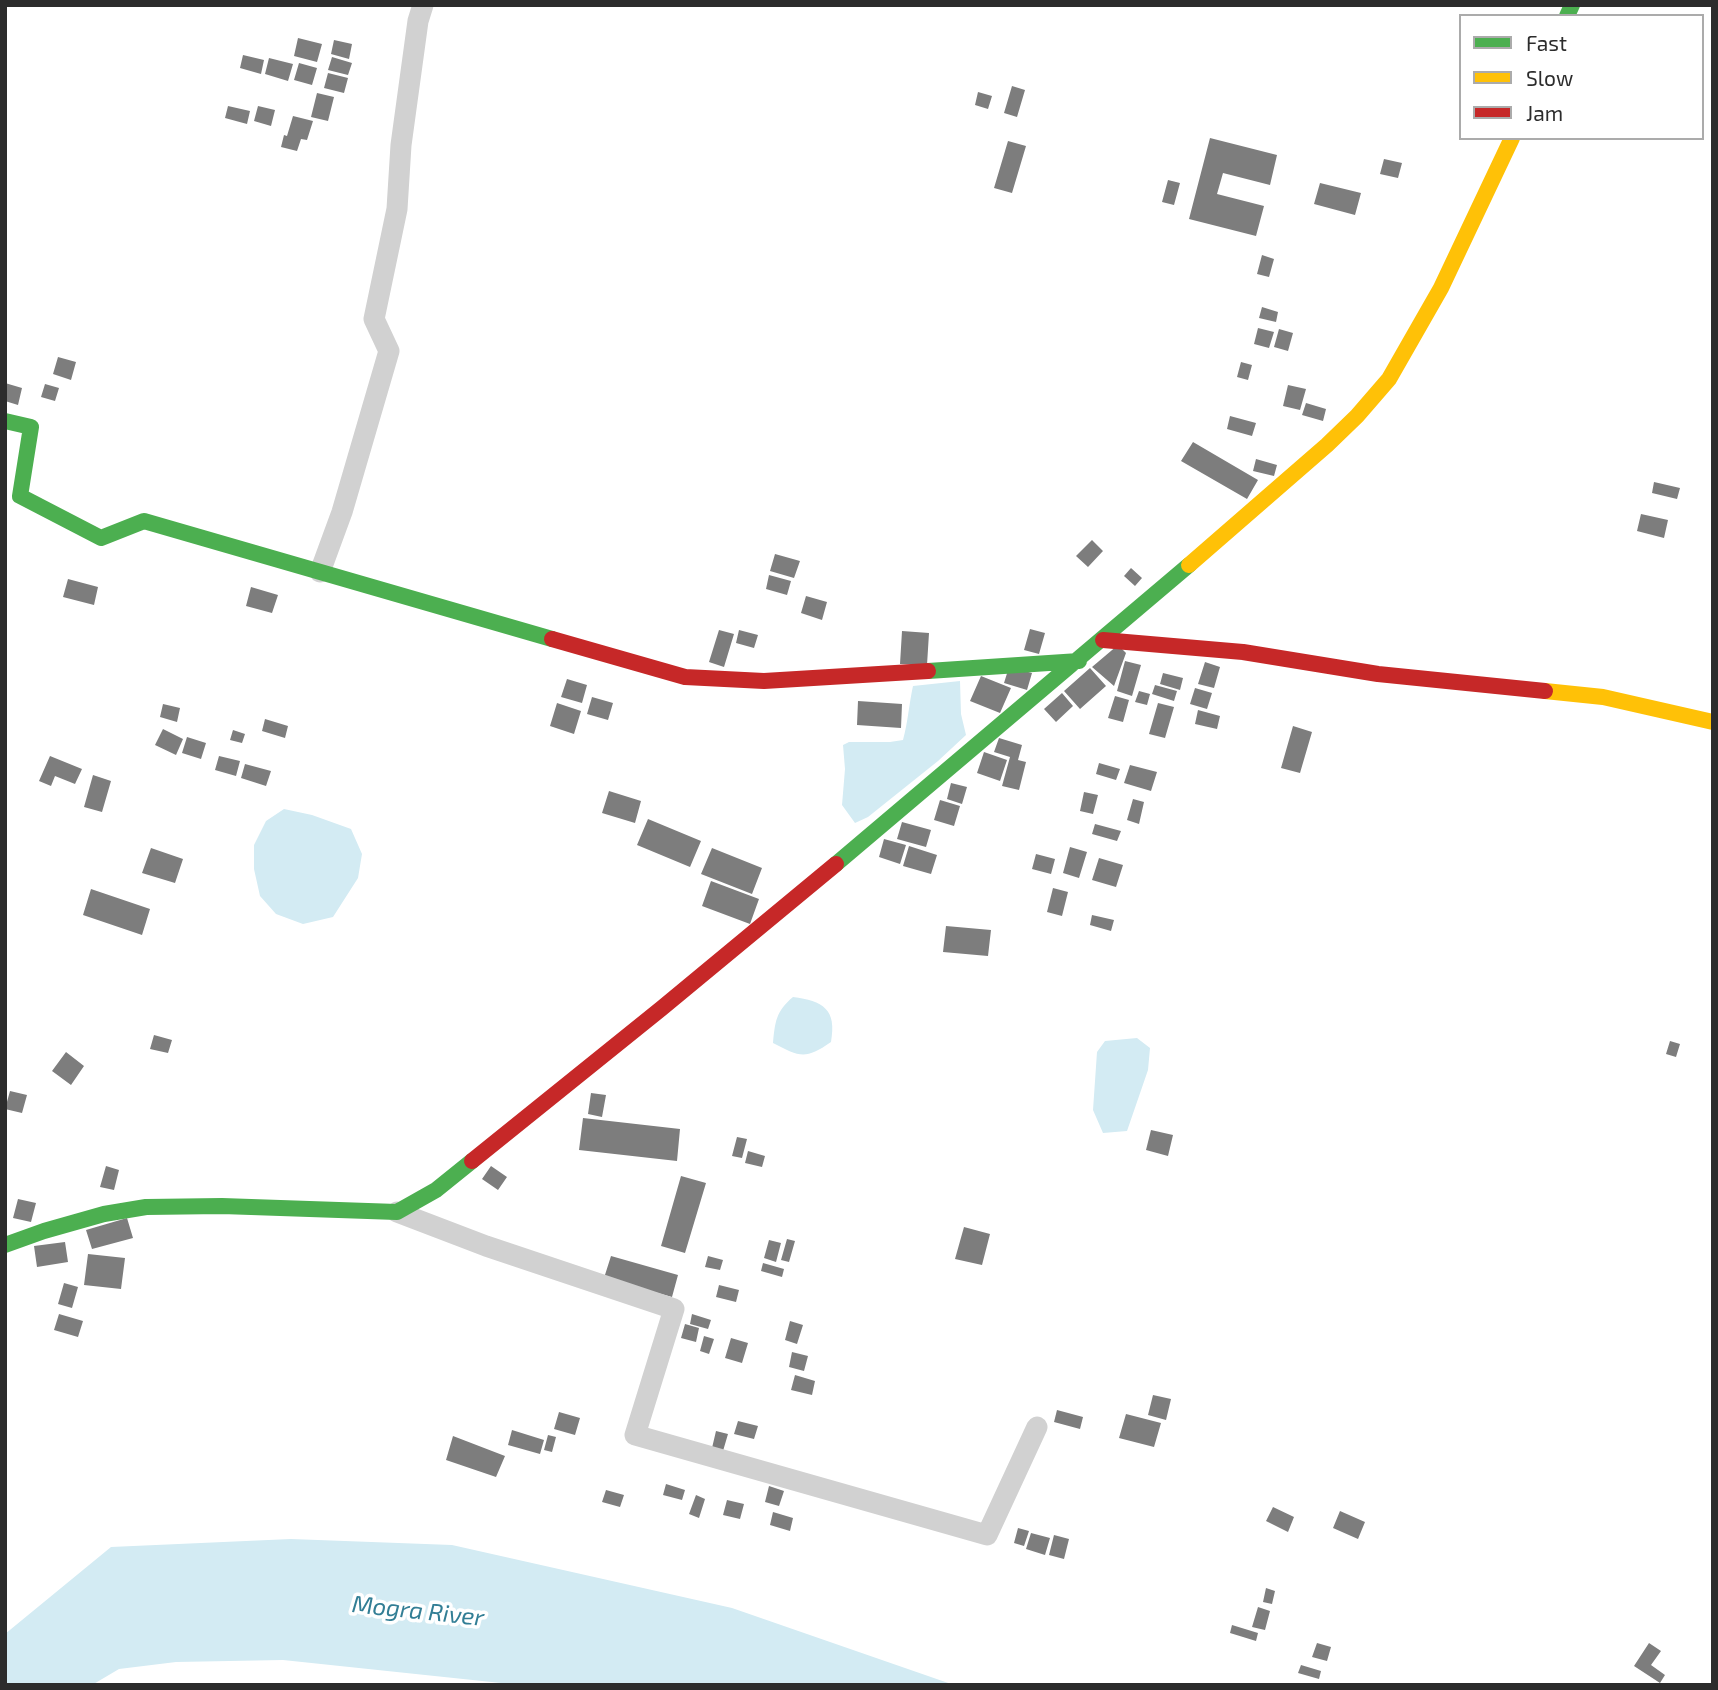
<!DOCTYPE html>
<style>
body{margin:0}
#map{position:relative;width:1718px;height:1690px;overflow:hidden;background:#fff;font-family:"Exo 2",sans-serif}
canvas{display:block}
.frame{position:absolute;inset:0;border:7px solid #2c2c2c;pointer-events:none}
.legend{position:absolute;left:1459px;top:14px;width:245px;height:126px;box-sizing:border-box;background:#fff;border:2px solid #ababab;margin:0;padding:9px 12px;list-style:none;font-size:21px;color:#2c2c2c}
.legend li{display:flex;align-items:center;gap:14px;height:35px}
.legend b{width:35px;border:2px solid #ababab}
</style>
<div id="map">
<canvas width="1718" height="1690"></canvas>
<div class="frame"></div>
<ul class="legend">
<li><b style="height:9px;background:#4caf50"></b>Fast</li>
<li><b style="height:9px;background:#ffc107"></b>Slow</li>
<li><b style="height:9px;background:#c62828"></b>Jam</li>
</ul>
</div>
<script>
const ctx = document.querySelector('canvas').getContext('2d');
ctx.lineJoin = 'round';
function fill(path, color) { ctx.fillStyle = color; ctx.fill(path, 'evenodd'); }
function strokePath(path, color, width, dash) { ctx.strokeStyle = color; ctx.lineWidth = width; ctx.lineCap = dash ? 'butt' : 'round'; ctx.setLineDash(dash || []); ctx.stroke(path); }
function drawText(font, color, halo, rows, align = 'center') {
  ctx.font = font + ' "Exo 2",sans-serif'; ctx.lineWidth = 7; ctx.setLineDash([]); ctx.textBaseline = 'middle'; ctx.strokeStyle = halo; ctx.fillStyle = color; for (const [text, x, y, turn = 0] of rows) {
    ctx.save(); ctx.translate(x, y); ctx.rotate((+turn || 0) * Math.PI / 180); ctx.textAlign = isNaN(turn) ? turn : align; if (halo) ctx.strokeText(text, 0, 0); ctx.fillText(text, 0, 0); ctx.restore();
  }
}
fill(new Path2D(`
 M 960,681 L 961,714 L 966,735 L 938,761 L 868,817 L 855,823 L 842,805 L 845,769 L 843,745 L 849,742 L 890,742 L 903,740 C 908,722 909,704 913,686 Z
 M 284,809 L 312,815 L 351,829 L 362,854 L 358,878 L 333,917 L 303,924 L 276,914 L 260,896 L 254,869 L 254,845 L 266,821 Z
 M 793,997 C 823,1001 837,1009 831,1042 C 805,1060 800,1057 773,1043 C 775,1022 776,1011 793,997 Z
 M 1137,1038 L 1150,1048 L 1148,1070 L 1127,1131 L 1103,1133 L 1093,1110 L 1097,1052 L 1105,1041 Z
 M 291,1539 L 452,1545 L 732,1608 L 954,1685 L 520,1685 L 283,1660 L 176,1662 L 119,1669 L 92,1685 L 5,1685 L 5,1634 L 111,1547 Z`), '#d3ebf3');
fill(new Path2D(`
 M 298,38 L 322,44 L 317,62 L 294,56 Z
 M 334,40 L 352,44 L 349,59 L 331,54 Z
 M 243,55 L 264,60 L 261,74 L 240,68 Z
 M 332,57 L 352,63 L 348,75 L 328,70 Z
 M 269,58 L 293,64 L 288,81 L 265,74 Z
 M 299,63 L 317,68 L 312,85 L 294,80 Z
 M 328,73 L 348,78 L 344,93 L 324,88 Z
 M 1012,86 L 1025,90 L 1017,117 L 1004,113 Z
 M 978,92 L 992,96 L 988,109 L 975,105 Z
 M 317,93 L 334,97 L 328,121 L 311,117 Z
 M 228,106 L 250,111 L 247,124 L 225,118 Z
 M 258,106 L 275,110 L 271,126 L 254,121 Z
 M 293,116 L 313,121 L 307,140 L 301,139 L 297,151 L 281,147 L 284,135 L 287,136 Z
 M 1210,138 L 1277,155 L 1270,185 L 1223,173 L 1217,194 L 1264,206 L 1256,236 L 1189,219 Z
 M 1008,141 L 1026,146 L 1012,193 L 994,188 Z
 M 1384,159 L 1402,163 L 1398,178 L 1380,174 Z
 M 1168,180 L 1180,183 L 1174,205 L 1162,202 Z
 M 1320,183 L 1361,193 L 1355,215 L 1314,204 Z
 M 1262,255 L 1274,259 L 1269,277 L 1257,274 Z
 M 1262,307 L 1278,312 L 1276,322 L 1259,318 Z
 M 1258,328 L 1274,332 L 1269,348 L 1254,344 Z
 M 1279,329 L 1293,333 L 1288,351 L 1274,347 Z
 M 58,357 L 76,362 L 71,380 L 53,374 Z
 M 1241,362 L 1252,365 L 1248,380 L 1237,377 Z
 M 5,383 L 22,388 L 18,405 L 5,401 Z
 M 45,384 L 59,388 L 55,401 L 41,397 Z
 M 1288,385 L 1306,389 L 1300,410 L 1283,406 Z
 M 1306,403 L 1326,409 L 1323,421 L 1302,415 Z
 M 1230,416 L 1256,423 L 1252,436 L 1227,429 Z
 M 1193,442 L 1258,480 L 1247,499 L 1181,461 Z
 M 1256,459 L 1277,465 L 1274,476 L 1253,471 Z
 M 1654,482 L 1680,488 L 1677,499 L 1652,493 Z
 M 1641,514 L 1668,520 L 1664,538 L 1637,531 Z
 M 1092,540 L 1103,551 L 1088,567 L 1076,556 Z
 M 775,554 L 800,561 L 794,578 L 770,571 Z
 M 1131,568 L 1142,578 L 1135,586 L 1124,576 Z
 M 769,575 L 791,581 L 787,595 L 766,589 Z
 M 68,579 L 98,587 L 94,605 L 63,597 Z
 M 251,587 L 278,595 L 272,613 L 246,606 Z
 M 806,596 L 827,602 L 822,620 L 801,613 Z
 M 1030,629 L 1045,633 L 1039,654 L 1024,650 Z
 M 719,630 L 734,634 L 724,667 L 709,662 Z
 M 739,630 L 758,635 L 754,648 L 736,643 Z
 M 902,631 L 929,633 L 927,665 L 900,664 Z
 M 1118,645 L 1126,653 L 1114,686 L 1092,667 Z
 M 1125,661 L 1141,665 L 1132,696 L 1117,691 Z
 M 1205,662 L 1220,667 L 1214,688 L 1198,684 Z
 M 1009,667 L 1032,673 L 1027,690 L 1004,683 Z
 M 1090,668 L 1106,686 L 1080,709 L 1064,691 Z
 M 1163,673 L 1183,678 L 1180,690 L 1160,684 Z
 M 981,676 L 1011,688 L 1000,713 L 970,701 Z
 M 567,679 L 587,685 L 582,703 L 561,697 Z
 M 1155,685 L 1177,691 L 1174,701 L 1152,694 Z
 M 1195,688 L 1212,693 L 1207,709 L 1190,704 Z
 M 1139,691 L 1150,694 L 1147,705 L 1135,702 Z
 M 1062,693 L 1073,706 L 1056,722 L 1044,709 Z
 M 1115,696 L 1129,700 L 1123,722 L 1108,718 Z
 M 592,697 L 613,703 L 608,720 L 587,714 Z
 M 858,701 L 902,704 L 901,728 L 857,725 Z
 M 557,703 L 581,711 L 574,734 L 550,726 Z
 M 1158,703 L 1174,707 L 1165,738 L 1149,734 Z
 M 163,704 L 180,708 L 177,722 L 160,717 Z
 M 1198,710 L 1220,716 L 1217,729 L 1195,724 Z
 M 265,719 L 288,726 L 285,738 L 262,731 Z
 M 1293,726 L 1312,732 L 1300,773 L 1281,768 Z
 M 163,729 L 183,739 L 176,755 L 155,745 Z
 M 233,730 L 245,734 L 242,743 L 230,740 Z
 M 187,737 L 206,743 L 201,759 L 182,753 Z
 M 999,738 L 1022,745 L 1018,760 L 1026,762 L 1019,790 L 1002,786 L 1010,757 L 994,752 Z
 M 984,752 L 1007,760 L 1000,781 L 977,773 Z
 M 50,756 L 82,769 L 75,784 L 55,776 L 51,786 L 39,781 Z
 M 219,756 L 240,761 L 236,776 L 215,770 Z
 M 1099,763 L 1120,769 L 1116,780 L 1096,774 Z
 M 245,764 L 271,771 L 266,786 L 241,778 Z
 M 1130,765 L 1157,772 L 1151,791 L 1124,783 Z
 M 93,775 L 111,781 L 102,812 L 84,807 Z
 M 951,783 L 967,787 L 962,804 L 947,799 Z
 M 609,791 L 641,801 L 635,823 L 602,813 Z
 M 1084,792 L 1098,795 L 1093,814 L 1080,811 Z
 M 1133,799 L 1144,802 L 1139,824 L 1127,820 Z
 M 940,800 L 960,806 L 954,826 L 934,820 Z
 M 648,819 L 701,841 L 690,867 L 637,845 Z
 M 902,822 L 931,830 L 926,847 L 897,839 Z
 M 1095,824 L 1121,831 L 1117,841 L 1092,834 Z
 M 884,839 L 906,845 L 900,864 L 879,857 Z
 M 909,846 L 937,855 L 931,874 L 903,866 Z
 M 1070,847 L 1087,852 L 1079,878 L 1063,873 Z
 M 151,848 L 183,859 L 175,883 L 142,873 Z
 M 712,848 L 762,868 L 752,894 L 701,874 Z
 M 1036,854 L 1055,859 L 1051,874 L 1032,869 Z
 M 1099,858 L 1123,865 L 1116,887 L 1092,880 Z
 M 711,881 L 759,899 L 750,924 L 702,906 Z
 M 1053,888 L 1068,892 L 1062,916 L 1047,912 Z
 M 91,889 L 150,909 L 142,935 L 83,915 Z
 M 1092,915 L 1114,920 L 1111,931 L 1090,925 Z
 M 946,926 L 991,930 L 988,956 L 943,952 Z
 M 154,1035 L 172,1040 L 168,1053 L 150,1049 Z
 M 1670,1041 L 1680,1044 L 1676,1057 L 1666,1054 Z
 M 66,1052 L 84,1066 L 71,1085 L 52,1071 Z
 M 10,1091 L 27,1095 L 22,1113 L 5,1109 Z
 M 591,1093 L 606,1095 L 602,1117 L 588,1114 Z
 M 583,1118 L 680,1129 L 677,1161 L 579,1150 Z
 M 1151,1130 L 1173,1135 L 1168,1156 L 1146,1150 Z
 M 737,1137 L 747,1139 L 742,1158 L 732,1156 Z
 M 748,1151 L 765,1156 L 762,1167 L 745,1163 Z
 M 106,1166 L 119,1170 L 114,1190 L 100,1187 Z
 M 491,1166 L 507,1177 L 498,1190 L 482,1179 Z
 M 681,1176 L 706,1183 L 685,1253 L 661,1246 Z
 M 18,1199 L 36,1203 L 31,1222 L 13,1218 Z
 M 127,1218 L 133,1238 L 92,1249 L 86,1230 Z
 M 964,1227 L 990,1234 L 982,1265 L 955,1259 Z
 M 787,1239 L 795,1241 L 789,1262 L 781,1260 Z
 M 769,1240 L 781,1243 L 776,1262 L 764,1258 Z
 M 65,1242 L 68,1262 L 37,1267 L 34,1246 Z
 M 88,1254 L 125,1258 L 121,1289 L 84,1285 Z
 M 611,1256 L 678,1275 L 672,1297 L 604,1278 Z
 M 708,1256 L 723,1260 L 720,1270 L 705,1267 Z
 M 763,1263 L 784,1269 L 782,1277 L 761,1271 Z
 M 64,1283 L 78,1287 L 72,1308 L 58,1304 Z
 M 719,1285 L 739,1290 L 736,1302 L 716,1297 Z
 M 59,1314 L 83,1321 L 78,1337 L 54,1330 Z
 M 692,1314 L 711,1320 L 708,1329 L 690,1324 Z
 M 790,1321 L 803,1325 L 797,1344 L 785,1340 Z
 M 685,1324 L 699,1328 L 696,1342 L 681,1338 Z
 M 704,1336 L 714,1339 L 709,1354 L 700,1351 Z
 M 731,1338 L 748,1343 L 742,1363 L 725,1358 Z
 M 792,1352 L 808,1356 L 804,1371 L 789,1367 Z
 M 795,1375 L 815,1381 L 812,1395 L 791,1390 Z
 M 1153,1395 L 1171,1399 L 1166,1420 L 1148,1415 Z
 M 1057,1410 L 1083,1417 L 1080,1429 L 1054,1422 Z
 M 559,1412 L 580,1418 L 575,1435 L 554,1429 Z
 M 1126,1414 L 1161,1423 L 1154,1447 L 1119,1438 Z
 M 738,1421 L 758,1426 L 754,1439 L 734,1434 Z
 M 512,1430 L 544,1440 L 540,1454 L 508,1445 Z
 M 716,1431 L 728,1434 L 723,1451 L 712,1448 Z
 M 548,1435 L 556,1437 L 552,1452 L 544,1450 Z
 M 453,1436 L 505,1456 L 496,1477 L 446,1460 Z
 M 666,1484 L 685,1490 L 682,1500 L 663,1495 Z
 M 769,1486 L 784,1491 L 779,1506 L 765,1502 Z
 M 606,1490 L 624,1495 L 620,1507 L 602,1502 Z
 M 696,1495 L 705,1499 L 699,1518 L 689,1514 Z
 M 727,1500 L 744,1504 L 740,1519 L 723,1515 Z
 M 1273,1507 L 1294,1517 L 1288,1532 L 1266,1521 Z
 M 1340,1511 L 1365,1522 L 1358,1539 L 1333,1528 Z
 M 773,1512 L 793,1518 L 790,1531 L 770,1525 Z
 M 1018,1528 L 1029,1531 L 1024,1546 L 1014,1543 Z
 M 1031,1533 L 1050,1538 L 1045,1555 L 1026,1549 Z
 M 1054,1535 L 1069,1539 L 1064,1559 L 1049,1555 Z
 M 1266,1588 L 1275,1591 L 1272,1604 L 1263,1602 Z
 M 1258,1607 L 1270,1611 L 1265,1630 L 1252,1627 Z
 M 1232,1625 L 1258,1633 L 1256,1641 L 1230,1633 Z
 M 1317,1643 L 1331,1647 L 1327,1661 L 1312,1657 Z
 M 1649,1643 L 1661,1651 L 1651,1665 L 1665,1675 L 1660,1683 L 1634,1666 Z
 M 1301,1665 L 1321,1671 L 1319,1679 L 1298,1673 Z`), '#7d7d7d');
strokePath(new Path2D(`
 M 320,572 L 342,512 L 389,351 L 374,319 L 397,209 L 401,145 L 418,21 L 423,5
 M 397,1212 L 486,1246 L 674,1309 L 635,1435 L 987,1535 L 1037,1427`), '#d1d1d1', 21);
strokePath(new Path2D(`
 M 1567,16 L 1572,5
 M 5,421 L 31,427 L 20,496 L 101,538 L 144,521 L 552,639
 M 928,671 L 1079,661
 M 836,864 L 1189,565
 M 5,1245 L 44,1231 L 104,1214 L 146,1207 L 222,1206 L 397,1212 L 436,1190 L 472,1161`), '#4caf50', 16);
strokePath(new Path2D(`
 M 1189,565 L 1327,445 L 1357,416 L 1389,379 L 1441,288 L 1512,138
 M 1545,691 L 1603,697 L 1713,722`), '#ffc107', 16);
strokePath(new Path2D(`
 M 552,639 L 685,677 L 764,681 L 928,671
 M 1103,640 L 1243,652 L 1378,674 L 1545,691
 M 472,1161 L 662,1008 L 836,864`), '#c62828', 16);
drawText('italic 24px', '#327e95', '#fff', [
 ["Mogra River",418,1611,6]
]);
</script>
